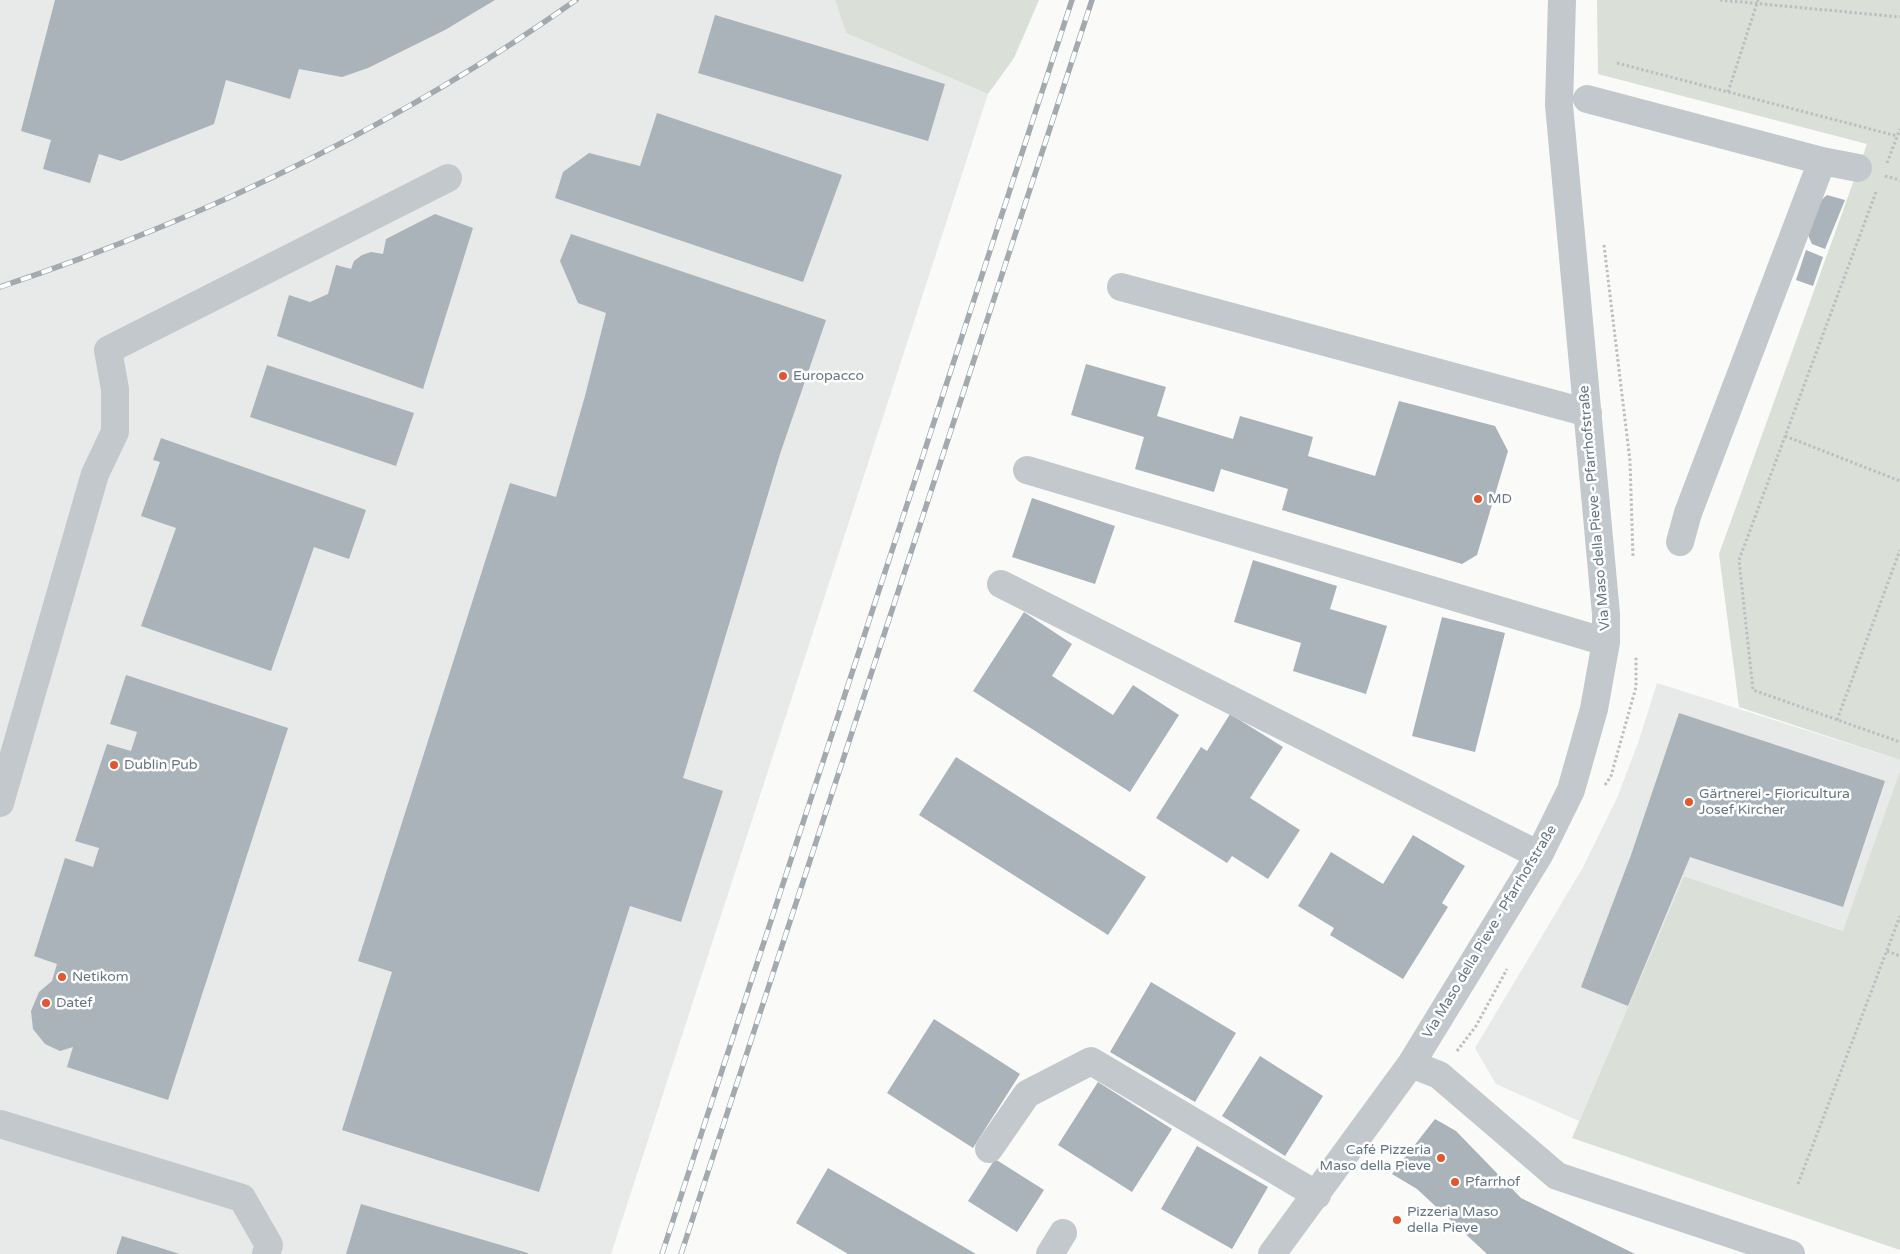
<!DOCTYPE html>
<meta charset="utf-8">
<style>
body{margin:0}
canvas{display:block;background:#fafaf8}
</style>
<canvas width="1900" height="1254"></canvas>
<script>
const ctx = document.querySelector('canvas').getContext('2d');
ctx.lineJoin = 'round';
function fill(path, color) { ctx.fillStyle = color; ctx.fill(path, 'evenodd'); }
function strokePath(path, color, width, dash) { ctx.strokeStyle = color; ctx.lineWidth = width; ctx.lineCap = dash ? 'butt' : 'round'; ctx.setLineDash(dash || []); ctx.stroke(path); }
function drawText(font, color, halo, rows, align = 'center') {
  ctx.font = font + ' "Varela Round",sans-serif'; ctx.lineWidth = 5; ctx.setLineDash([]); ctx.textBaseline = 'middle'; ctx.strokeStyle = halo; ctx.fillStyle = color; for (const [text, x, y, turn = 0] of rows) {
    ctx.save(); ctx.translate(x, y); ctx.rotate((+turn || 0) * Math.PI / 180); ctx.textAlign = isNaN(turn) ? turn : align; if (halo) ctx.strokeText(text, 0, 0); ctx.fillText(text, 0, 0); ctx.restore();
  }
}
fill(new Path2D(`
 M 0,0 L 835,0 L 846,33 L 988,94 L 611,1254 L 0,1254 Z
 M 1657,683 L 1900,760 L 1900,771 L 1844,931 L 1684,876 L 1579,1121 L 1496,1084 L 1475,1048 L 1582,869 L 1617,798 L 1638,743 Z`), '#e8e9e9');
fill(new Path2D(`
 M 835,0 L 1039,0 L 1014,58 L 988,94 L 846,33 Z
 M 1597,0 L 1900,0 L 1900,760 L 1739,707 L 1719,554 L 1867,144 L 1598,74 Z
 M 1900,771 L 1900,1250 L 1572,1138 L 1684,876 L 1843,931 Z`), '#dadfd7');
fill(new Path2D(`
 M 55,0 L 495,0 L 445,30 L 368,68 L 342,77 L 299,69 L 290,99 L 226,80 L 214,124 L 121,161 L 99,154 L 90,183 L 43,169 L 51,140 L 21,131 Z
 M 715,15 L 945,84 L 928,141 L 698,73 Z
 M 657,113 L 842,175 L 803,282 L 555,198 L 563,172 L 589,153 L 640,166 Z
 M 1827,195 L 1845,200 L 1825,249 L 1812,244 L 1807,233 L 1818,203 Z
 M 435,214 L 473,228 L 423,389 L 277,336 L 289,295 L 310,302 L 328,294 L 336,265 L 351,269 L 354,261 L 362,255 L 371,252 L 383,254 L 386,239 Z
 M 571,234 L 826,320 L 780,454 L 683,778 L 723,791 L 681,922 L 630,906 L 539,1192 L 342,1130 L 392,972 L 358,961 L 510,483 L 556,497 L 585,396 L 606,313 L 578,303 L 560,261 Z
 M 1806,250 L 1823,257 L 1813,286 L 1796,280 Z
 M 1086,364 L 1166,387 L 1157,416 L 1233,439 L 1240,416 L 1313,437 L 1308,456 L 1375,476 L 1399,401 L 1495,426 L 1508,451 L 1477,555 L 1462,564 L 1282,510 L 1288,489 L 1221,469 L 1214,492 L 1135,469 L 1144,437 L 1071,415 Z
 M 267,365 L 414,413 L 396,466 L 250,417 Z
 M 161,438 L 366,510 L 349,559 L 314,547 L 271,671 L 141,626 L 176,528 L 141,516 L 160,462 L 153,460 Z
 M 1032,498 L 1115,526 L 1095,584 L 1012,557 Z
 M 1253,560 L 1337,586 L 1330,609 L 1387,626 L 1366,694 L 1293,671 L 1301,643 L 1234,622 Z
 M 1024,612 L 1072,644 L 1052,676 L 1113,715 L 1133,685 L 1179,715 L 1130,792 L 973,691 Z
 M 1442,617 L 1505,633 L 1475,752 L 1412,736 Z
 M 126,675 L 288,728 L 168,1100 L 67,1067 L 73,1047 L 60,1051 L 45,1044 L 33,1029 L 31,1011 L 39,992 L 52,981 L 57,964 L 34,956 L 65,858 L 93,867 L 99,848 L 75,841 L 107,744 L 131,751 L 137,732 L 110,724 Z
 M 1679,713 L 1885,781 L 1843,907 L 1690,857 L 1628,1006 L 1581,987 L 1631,855 Z
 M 1230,714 L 1283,747 L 1250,798 L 1300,830 L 1268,879 L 1232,856 L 1227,863 L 1156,818 L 1201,747 L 1207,751 Z
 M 956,757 L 1146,877 L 1108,935 L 919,815 Z
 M 1413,835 L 1465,866 L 1442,903 L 1448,907 L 1403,979 L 1330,935 L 1334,928 L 1298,906 L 1331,852 L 1383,884 Z
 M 1151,982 L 1236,1033 L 1195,1102 L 1110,1052 Z
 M 934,1019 L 1020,1074 L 973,1148 L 887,1093 Z
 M 1260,1056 L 1323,1096 L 1285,1156 L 1222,1116 Z
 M 1098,1082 L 1172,1129 L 1132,1192 L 1058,1145 Z
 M 1435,1119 L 1456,1131 L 1521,1198 L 1635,1254 L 1487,1254 L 1417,1189 L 1392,1174 Z
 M 1197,1146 L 1268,1187 L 1232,1249 L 1161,1209 Z
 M 995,1159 L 1044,1190 L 1017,1232 L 968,1201 Z
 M 828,1168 L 976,1254 L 848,1254 L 796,1223 Z
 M 361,1204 L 528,1253 L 528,1254 L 346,1254 Z
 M 122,1236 L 180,1254 L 116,1254 Z`), '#aab3b9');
strokePath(new Path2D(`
 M 1720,0 L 1900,17
 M 1617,63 L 1897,136
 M 1728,92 L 1758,0
 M 1887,163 L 1900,129
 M 1885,176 L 1900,180
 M 1876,192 L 1739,560 L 1753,690 L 1900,742
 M 1604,245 L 1630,461 L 1633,558
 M 1785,436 L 1900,481
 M 1837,720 L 1900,550
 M 1605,785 L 1611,776 L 1636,687 L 1636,656
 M 1887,951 L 1900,956
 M 1457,1051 L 1476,1026 L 1507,969
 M 1798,1184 L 1900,916`), '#bbbfc2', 3, [2.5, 2.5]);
strokePath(new Path2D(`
 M 1587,99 L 1822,161 L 1688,513 L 1680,542
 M 1822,161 L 1858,168
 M 1121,287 L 1588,413
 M 1027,470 L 1606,642
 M 1001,584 L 1539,855
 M 0,803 L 95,474 L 115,432 L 115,389 L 108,350 L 448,178
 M 1411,1064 L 1439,1075 L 1557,1176 L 1791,1254
 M 0,1124 L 242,1198 L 269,1245 L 266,1254
 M 989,1149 L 1027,1094 L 1091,1061 L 1317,1195
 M 1050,1254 L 1063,1233
 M 1272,1254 L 1411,1064 L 1539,855 L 1571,790 L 1594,709 L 1606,642 L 1606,614 L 1559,105 L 1562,0`), '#c3c8cc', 28);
const rail = new Path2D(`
 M 0,287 C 203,219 401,124 576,0
 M 662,1254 L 1072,0
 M 681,1254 L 1092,0`);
strokePath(rail, '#a2aab0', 5.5);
strokePath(rail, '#fff', 4, [11]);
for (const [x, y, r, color] of [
 [783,376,5,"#e4572e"],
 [1478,499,5,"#e4572e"],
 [114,765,5,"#e4572e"],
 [1689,802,5,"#e4572e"],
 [62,977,5,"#e4572e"],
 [46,1003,5,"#e4572e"],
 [1441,1158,5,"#e4572e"],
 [1455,1182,5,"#e4572e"],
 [1397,1220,5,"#e4572e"]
]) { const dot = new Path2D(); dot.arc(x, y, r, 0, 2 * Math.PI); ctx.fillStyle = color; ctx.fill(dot); strokePath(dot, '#fff', 2); }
drawText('14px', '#657683', '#fff', [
 ["Europacco",793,376],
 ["MD",1488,499],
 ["Dublin Pub",124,765],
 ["Gärtnerei - Fioricultura",1699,794],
 ["Josef Kircher",1699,810],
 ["Netikom",72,977],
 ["Datef",56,1003],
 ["Café Pizzeria",1431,1150,"right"],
 ["Maso della Pieve",1431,1166,"right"],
 ["Pfarrhof",1465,1182],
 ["Pizzeria Maso",1407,1212],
 ["della Pieve",1407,1228]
], 'left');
drawText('14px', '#657683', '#fff', [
 ["Via Maso della Pieve - Pfarrhofstraße",1595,508,-95],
 ["Via Maso della Pieve - Pfarrhofstraße",1490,932,-59]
]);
</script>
